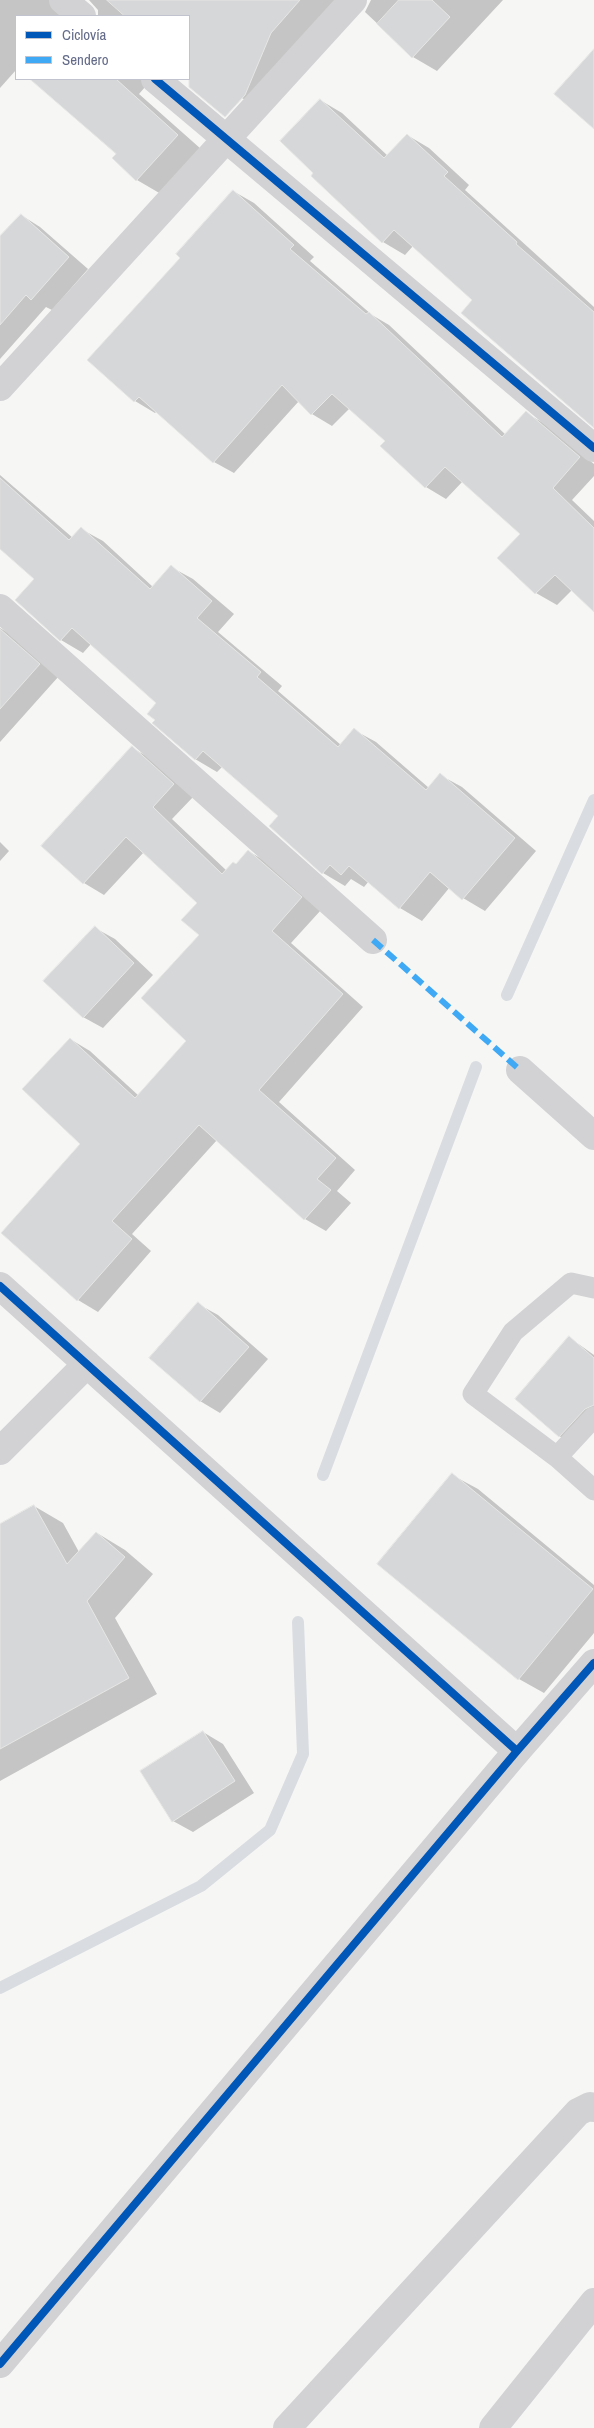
<!DOCTYPE html>
<meta charset="utf-8">
<style>
body{margin:0}
#map{position:relative;width:594px;height:2428px;overflow:hidden;background:#f6f7f5;font-family:"Archivo Narrow",sans-serif}
canvas{display:block}
.legend{position:absolute;left:15px;top:15px;width:175px;height:65px;box-sizing:border-box;background:#fff;border:1px solid #c1c4cf;margin:0;padding:6px 9px;list-style:none;font-size:15px;color:#636b88}
.legend li{display:flex;align-items:center;gap:10px;height:25px}
.legend b{width:25px;border:1px solid #c1c4cf}
</style>
<div id="map">
<canvas width="594" height="2428"></canvas>
<ul class="legend">
<li><b style="height:6px;background:#0057b8"></b>Ciclovía</li>
<li><b style="height:6px;background:#3fa9f5"></b>Sendero</li>
</ul>
</div>
<script>
const ctx = document.querySelector('canvas').getContext('2d');
ctx.lineJoin = 'round';
function fill(path, color) { ctx.fillStyle = color; ctx.fill(path, 'evenodd'); }
function strokePath(path, color, width, dash) { ctx.strokeStyle = color; ctx.lineWidth = width; ctx.lineCap = dash ? 'butt' : 'round'; ctx.setLineDash(dash || []); ctx.stroke(path); }
fill(new Path2D(`
 M 0,0 L 81,0 L 72,16 L 16,16 L 16,70 L 0,88 Z
 M 89,0 L 337,0 L 247,101 L 223,87 L 189,57 L 189,16 L 98,16 L 98,10 Z
 M 371,0 L 503,0 L 437,71 L 413,57 L 365,12 Z
 M 32,79 L 152,79 L 139,94 L 201,149 L 161,194 L 137,180 L 114,158 L 117,154 Z
 M 320,100 L 342,113 L 388,156 L 407,135 L 429,148 L 469,185 L 465,190 L 594,307 L 594,426 L 473,300 L 413,246 L 405,255 L 383,242 L 315,173 Z
 M 233,191 L 254,203 L 314,257 L 310,261 L 372,315 L 389,325 L 506,435 L 526,413 L 547,425 L 594,464 L 594,476 L 572,500 L 594,521 L 594,608 L 572,590 L 557,605 L 536,593 L 499,558 L 521,534 L 463,481 L 446,499 L 426,487 L 387,441 L 350,408 L 332,426 L 312,414 L 299,401 L 234,473 L 214,462 L 157,411 L 155,413 L 135,401 L 181,258 Z
 M 21,215 L 40,227 L 88,269 L 52,310 L 46,307 L 0,359 L 0,238 Z
 M 0,475 L 73,538 L 81,529 L 103,541 L 153,587 L 171,567 L 193,579 L 234,614 L 218,632 L 282,686 L 278,691 L 341,745 L 354,730 L 376,742 L 429,788 L 440,775 L 462,787 L 536,851 L 485,911 L 463,898 L 450,887 L 422,921 L 400,908 L 369,881 L 364,887 L 351,879 L 345,886 L 323,873 L 280,815 L 223,766 L 217,772 L 195,759 L 157,720 L 158,703 L 91,644 L 83,653 L 61,640 L 17,600 L 35,579 L 0,547 Z
 M 0,628 L 14,636 L 59,676 L 0,742 Z
 M 132,748 L 152,759 L 194,796 L 172,819 L 227,871 L 236,865 L 248,851 L 269,863 L 321,910 L 291,943 L 363,1007 L 279,1102 L 355,1170 L 337,1191 L 351,1203 L 326,1231 L 305,1219 L 217,1140 L 132,1234 L 151,1251 L 98,1312 L 78,1300 L 82,1144 L 70,1039 L 90,1051 L 139,1096 L 188,1041 L 201,935 L 198,903 L 144,852 L 104,895 L 84,883 L 43,846 Z
 M 0,842 L 9,851 L 0,861 Z
 M 95,928 L 115,939 L 153,975 L 103,1028 L 83,1017 Z
 M 198,1304 L 218,1315 L 268,1359 L 220,1413 L 200,1401 Z
 M 570,1338 L 594,1355 L 594,1423 L 574,1444 L 559,1436 Z
 M 452,1475 L 478,1489 L 594,1585 L 594,1633 L 544,1693 L 519,1679 Z
 M 34,1506 L 63,1523 L 79,1552 L 97,1533 L 125,1550 L 153,1574 L 115,1618 L 157,1694 L 0,1781 L 0,1525 Z
 M 203,1732 L 223,1744 L 254,1793 L 193,1832 L 173,1821 Z`), '#0003');
strokePath(new Path2D(`
 M 507,995 L 594,800
 M 323,1475 L 476,1067
 M 0,1988 L 201,1886 L 270,1830 L 303,1754 L 298,1622`), '#d9dce1', 12);
const building = new Path2D(`
 M 107,0 L 300,0 L 271,33 L 245,95 L 225,117 L 189,87 L 189,16 L 125,16 Z
 M 399,0 L 432,0 L 450,17 L 412,58 L 377,24 Z
 M 594,49 L 594,129 L 554,94 Z
 M 30,79 L 116,79 L 178,135 L 136,181 L 112,158 L 116,154 Z
 M 320,99 L 384,158 L 407,134 L 448,172 L 444,176 L 517,242 L 516,244 L 594,312 L 594,428 L 461,313 L 472,300 L 394,230 L 382,243 L 311,176 L 313,173 L 280,141 Z
 M 233,190 L 294,245 L 290,249 L 366,314 L 369,312 L 502,437 L 526,411 L 580,457 L 553,488 L 594,528 L 594,612 L 555,575 L 535,594 L 497,558 L 520,534 L 445,467 L 425,488 L 380,446 L 385,441 L 332,394 L 311,415 L 282,385 L 213,463 L 139,397 L 134,402 L 87,360 L 180,258 L 176,254 Z
 M 21,214 L 69,257 L 31,300 L 26,295 L 0,325 L 0,236 Z
 M 0,478 L 69,540 L 81,527 L 150,589 L 171,565 L 212,601 L 197,618 L 261,672 L 257,677 L 338,747 L 354,728 L 426,790 L 440,773 L 515,838 L 462,900 L 430,872 L 399,909 L 349,866 L 341,875 L 330,865 L 322,874 L 269,826 L 278,816 L 203,751 L 195,760 L 152,723 L 155,720 L 147,714 L 156,703 L 72,628 L 60,641 L 15,600 L 34,579 L 0,549 Z
 M 0,629 L 40,664 L 0,709 Z
 M 132,746 L 174,784 L 153,807 L 222,874 L 233,862 L 236,864 L 248,850 L 302,897 L 272,931 L 343,994 L 259,1090 L 336,1158 L 317,1179 L 331,1190 L 304,1220 L 199,1125 L 112,1221 L 132,1239 L 77,1301 L 1,1233 L 80,1144 L 22,1089 L 70,1038 L 135,1098 L 186,1041 L 141,998 L 199,935 L 181,920 L 197,903 L 126,837 L 83,884 L 41,846 Z
 M 95,926 L 134,963 L 83,1018 L 43,981 Z
 M 198,1302 L 249,1347 L 200,1402 L 149,1358 Z
 M 569,1336 L 594,1358 L 594,1405 L 585,1409 L 559,1437 L 515,1399 Z
 M 452,1473 L 593,1589 L 518,1680 L 377,1564 Z
 M 34,1505 L 67,1564 L 96,1532 L 125,1557 L 87,1601 L 129,1678 L 0,1749 L 0,1524 Z
 M 203,1731 L 235,1781 L 172,1822 L 140,1771 Z`);
fill(building, '#d6d7d8');
strokePath(building, '#e6e6e5', 1);
strokePath(new Path2D(`
 M 594,1417 L 557,1457 L 594,1490
 M 557,1457 L 473,1394 L 513,1332 L 571,1283 L 594,1288`), '#d2d2d4', 21);
strokePath(new Path2D(`
 M 63,0 L 82,16
 M 155,79 L 594,448
 M 0,387 L 353,0
 M 0,608 L 373,940
 M 520,1070 L 594,1136
 M 0,1286 L 517,1751
 M 0,1451 L 87,1364
 M 287,2428 L 578,2112 L 590,2106 L 594,2108
 M 493,2428 L 594,2302`), '#d2d2d4', 28);
strokePath(new Path2D(`
 M 0,2364 L 517,1751 L 594,1663`), '#d2d2d4', 28);
strokePath(new Path2D(`
 M 373,940 L 520,1070`), '#3fa9f5', 6, [12, 6]);
strokePath(new Path2D(`
 M 155,79 L 594,448
 M 0,1286 L 517,1751
 M 0,2364 L 517,1751 L 594,1663`), '#0057b8', 8);
</script>
